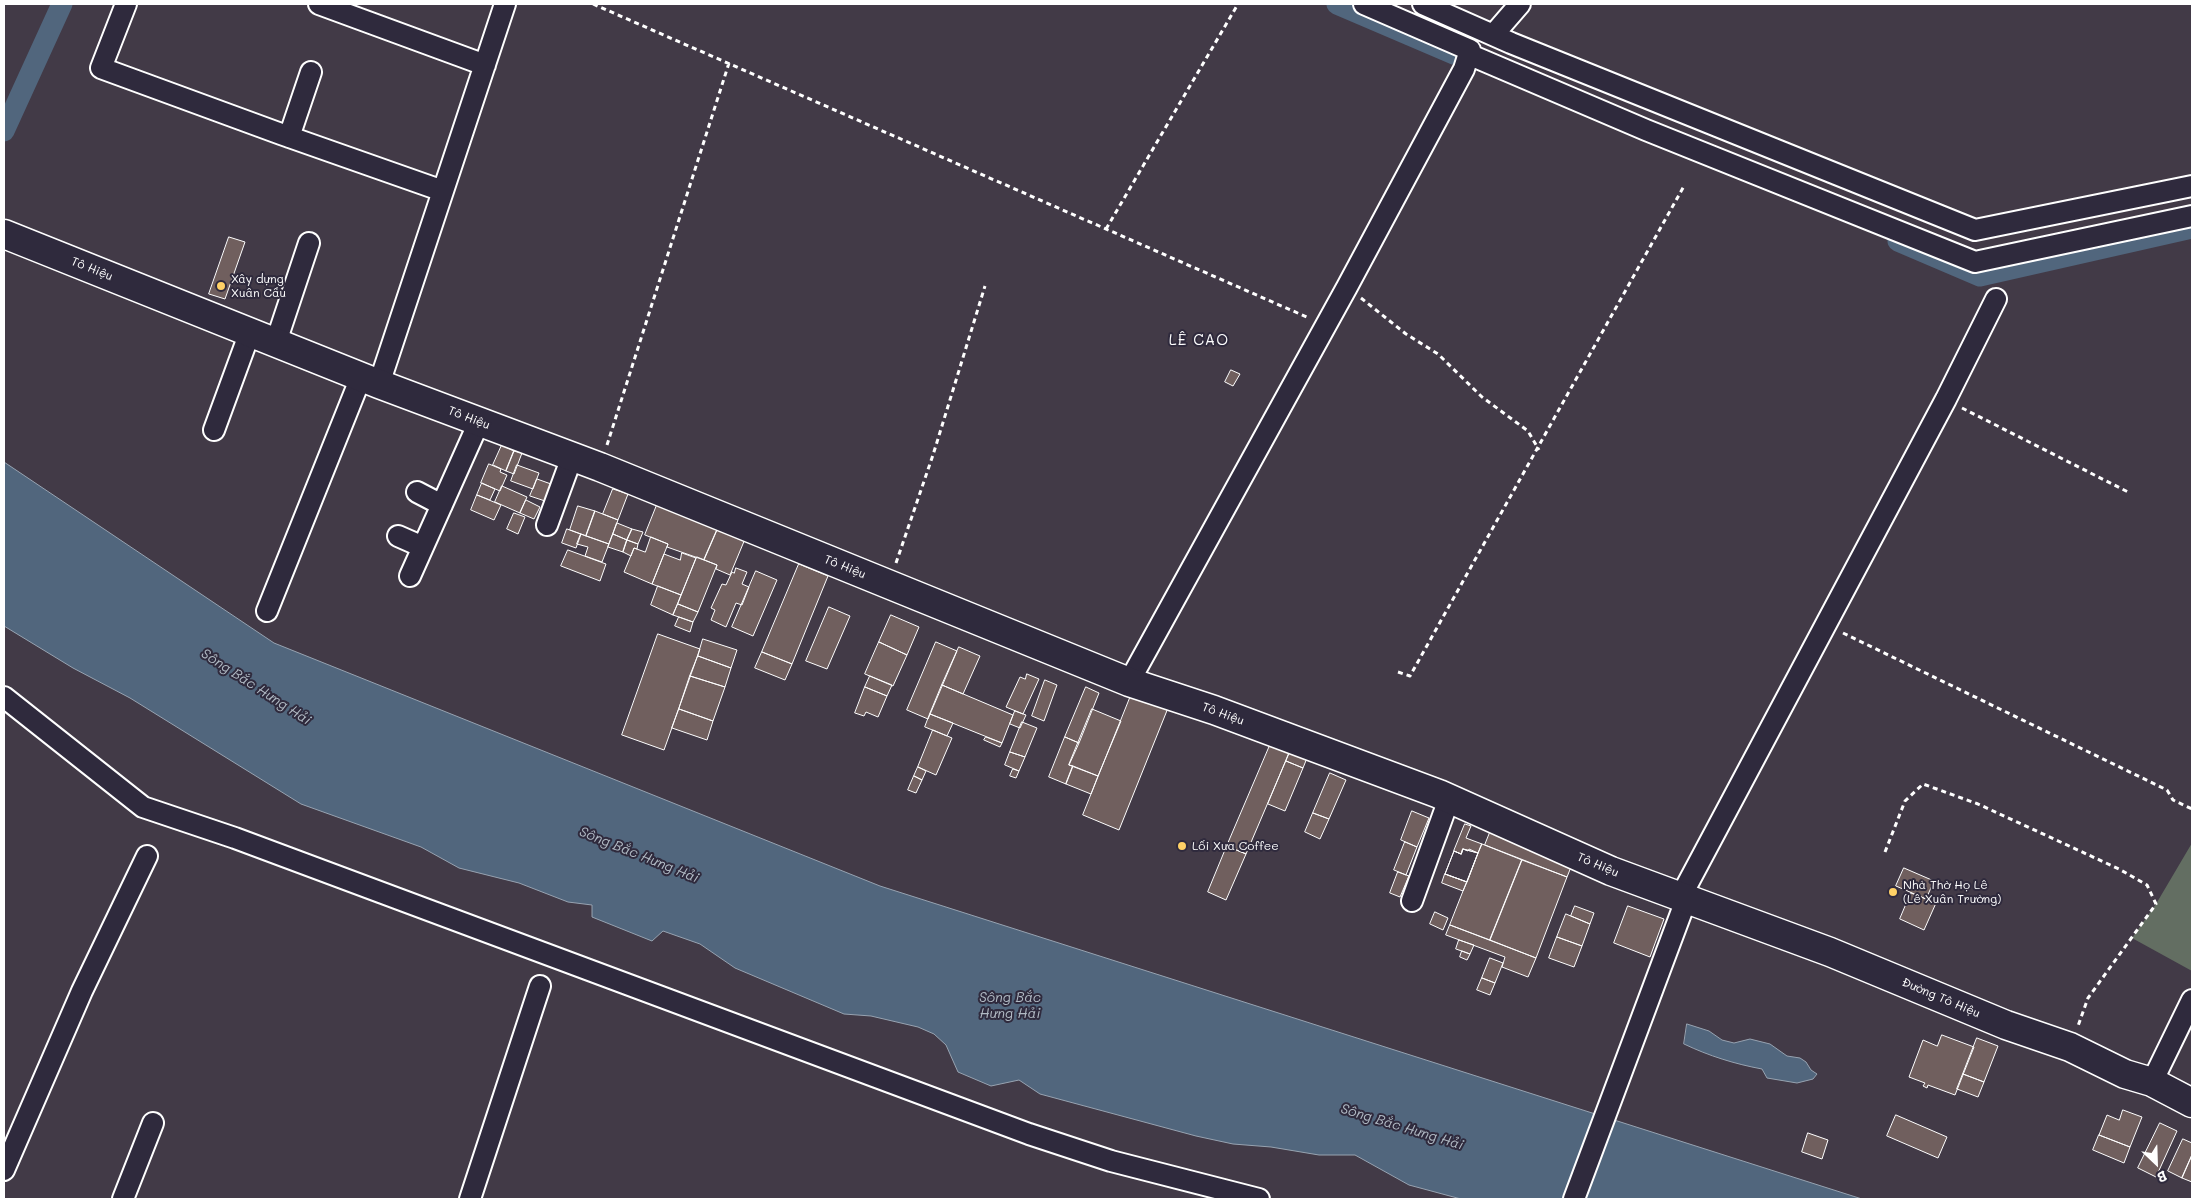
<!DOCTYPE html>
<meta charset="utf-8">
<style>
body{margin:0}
#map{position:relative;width:2196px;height:1203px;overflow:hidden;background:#423a47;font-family:Mali,sans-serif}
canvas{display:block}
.frame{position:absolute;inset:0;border:5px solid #fff;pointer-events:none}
.north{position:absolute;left:2131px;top:1138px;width:50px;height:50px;-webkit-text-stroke:4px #2f2a3d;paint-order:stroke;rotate:156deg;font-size:14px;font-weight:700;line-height:20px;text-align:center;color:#fff}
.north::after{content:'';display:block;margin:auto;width:18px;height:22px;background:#fff;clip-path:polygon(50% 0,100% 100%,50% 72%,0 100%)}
</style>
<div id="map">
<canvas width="2196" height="1203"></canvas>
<div class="frame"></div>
<div class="north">B</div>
</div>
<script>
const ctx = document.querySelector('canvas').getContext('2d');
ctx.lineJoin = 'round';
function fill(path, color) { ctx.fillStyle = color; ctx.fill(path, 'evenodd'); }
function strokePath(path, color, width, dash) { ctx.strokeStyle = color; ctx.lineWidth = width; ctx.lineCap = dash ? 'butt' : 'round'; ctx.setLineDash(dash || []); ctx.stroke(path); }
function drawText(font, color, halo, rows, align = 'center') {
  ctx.font = font + ' Mali,sans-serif'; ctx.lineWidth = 4; ctx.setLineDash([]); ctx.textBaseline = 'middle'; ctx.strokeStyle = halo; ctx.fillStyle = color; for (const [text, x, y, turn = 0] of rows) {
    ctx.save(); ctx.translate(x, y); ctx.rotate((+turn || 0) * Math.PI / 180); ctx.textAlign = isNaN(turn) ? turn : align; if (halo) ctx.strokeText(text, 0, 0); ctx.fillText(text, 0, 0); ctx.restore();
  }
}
fill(new Path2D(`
 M 2192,843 L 2192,971 L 2132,938 L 2156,904 Z`), '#636e62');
const water = new Path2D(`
 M 4,462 L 274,643 L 880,886 L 1862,1199 L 1461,1199 L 1409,1185 L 1355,1155 L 1319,1155 L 1271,1147 L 1233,1144 L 1196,1136 L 1040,1094 L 1019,1080 L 991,1086 L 958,1072 L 946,1045 L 934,1034 L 918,1027 L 871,1016 L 844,1014 L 735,968 L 700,944 L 663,931 L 652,941 L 592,917 L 592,905 L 568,902 L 519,883 L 459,868 L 421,847 L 301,804 L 130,698 L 73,668 L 4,626 Z
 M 1687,1024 L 1709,1031 L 1722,1040 L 1734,1043 L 1750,1039 L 1770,1044 L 1787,1056 L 1800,1058 L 1806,1062 L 1811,1070 L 1817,1074 L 1813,1079 L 1797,1083 L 1767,1078 L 1762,1069 C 1735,1064 1709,1056 1684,1044 Z`);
fill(water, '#51667d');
strokePath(water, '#97a3b1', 1);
strokePath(new Path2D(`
 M 1337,4 L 1454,54
 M 4,131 L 62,4
 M 1898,241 L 1980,276 L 2192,228`), '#51667d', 21);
const building = new Path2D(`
 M 229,237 L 245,242 L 225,299 L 209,294 Z
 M 1231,370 L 1240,374 L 1233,386 L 1225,382 Z
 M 502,445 L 514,451 L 506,471 L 493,465 Z
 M 514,451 L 522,453 L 514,474 L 506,471 Z
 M 489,464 L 501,469 L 500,472 L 507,475 L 500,491 L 481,483 Z
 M 517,465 L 539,473 L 533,489 L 511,481 Z
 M 537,479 L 551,484 L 545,501 L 530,496 Z
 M 482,483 L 495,489 L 490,500 L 477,495 Z
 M 502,486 L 527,497 L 520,513 L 495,502 Z
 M 613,489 L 628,494 L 618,520 L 603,514 Z
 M 477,495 L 501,505 L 494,520 L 471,510 Z
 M 526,500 L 540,507 L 534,519 L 520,513 Z
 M 657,505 L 717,530 L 704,560 L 667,547 L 668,544 L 645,535 Z
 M 578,506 L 595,511 L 586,536 L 570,530 Z
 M 595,511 L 618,520 L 609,544 L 586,536 Z
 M 514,513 L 525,517 L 518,534 L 507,529 Z
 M 617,523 L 632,529 L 627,540 L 613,534 Z
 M 718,528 L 745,539 L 730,575 L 716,569 L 717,565 L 704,560 Z
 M 567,529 L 581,534 L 576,548 L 562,543 Z
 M 632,529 L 643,532 L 638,544 L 627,540 Z
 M 581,534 L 609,544 L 602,562 L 585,556 L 588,547 L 577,544 Z
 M 613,534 L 627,540 L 623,552 L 608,547 Z
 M 651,537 L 668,544 L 652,584 L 624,572 L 634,548 L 645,552 Z
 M 627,540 L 638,544 L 637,549 L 634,548 L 631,556 L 623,552 Z
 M 568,550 L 606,564 L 600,581 L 561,566 Z
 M 682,553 L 696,558 L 681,595 L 652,584 L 664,554 L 680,560 Z
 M 697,557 L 717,565 L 698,612 L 678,604 Z
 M 799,564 L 828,576 L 792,664 L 762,652 Z
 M 736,568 L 747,572 L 742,584 L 749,587 L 742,605 L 736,603 L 726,627 L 711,620 L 715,610 L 711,608 L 722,584 L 726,585 L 732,572 L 734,573 Z
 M 756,571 L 777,580 L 753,636 L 732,627 Z
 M 658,586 L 681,595 L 673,615 L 651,605 Z
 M 678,604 L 698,612 L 693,622 L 673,615 Z
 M 829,607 L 850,616 L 827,669 L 806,661 Z
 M 891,615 L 919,627 L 907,655 L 879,642 Z
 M 679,617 L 693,622 L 690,632 L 675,626 Z
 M 658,634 L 700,649 L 664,750 L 622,735 Z
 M 703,639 L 737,650 L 731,668 L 698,656 Z
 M 879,642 L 907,655 L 893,686 L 865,674 Z
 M 936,642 L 957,651 L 928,719 L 907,710 Z
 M 959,647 L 980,656 L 963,694 L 942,685 Z
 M 762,652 L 792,664 L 785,680 L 755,668 Z
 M 698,656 L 731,668 L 725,687 L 690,676 Z
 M 1027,674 L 1039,679 L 1023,714 L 1006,707 L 1020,677 L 1025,679 Z
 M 690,676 L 725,687 L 713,721 L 679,709 Z
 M 870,676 L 892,685 L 887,696 L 865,687 Z
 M 1045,680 L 1057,685 L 1044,721 L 1032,716 Z
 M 942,685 L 1013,715 L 1002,743 L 930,714 Z
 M 865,687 L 887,696 L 878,717 L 866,712 L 864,716 L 855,713 Z
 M 1086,687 L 1099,693 L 1079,743 L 1065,737 Z
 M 1132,693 L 1168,708 L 1119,830 L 1083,815 Z
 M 679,709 L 713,721 L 707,740 L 672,728 Z
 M 1092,709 L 1121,721 L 1098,776 L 1069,765 Z
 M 1015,711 L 1026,715 L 1020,728 L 1010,724 Z
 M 930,714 L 953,723 L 947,736 L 925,727 Z
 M 1022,722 L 1037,728 L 1025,757 L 1010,752 Z
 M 933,730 L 952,738 L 936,775 L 918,767 Z
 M 986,737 L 1002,743 L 1000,747 L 984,740 Z
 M 1065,737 L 1079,743 L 1069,765 L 1073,766 L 1066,784 L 1049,777 Z
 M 1271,743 L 1290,751 L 1246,854 L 1227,846 Z
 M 1290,751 L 1307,758 L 1303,768 L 1286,761 Z
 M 1010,752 L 1025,757 L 1019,771 L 1005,765 Z
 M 1286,761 L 1303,768 L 1285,811 L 1268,804 Z
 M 1073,766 L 1098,776 L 1091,794 L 1066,784 Z
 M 918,767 L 926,771 L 922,780 L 914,776 Z
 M 1013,769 L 1019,771 L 1016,778 L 1010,776 Z
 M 1330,773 L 1346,780 L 1329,819 L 1313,813 Z
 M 914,776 L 922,780 L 916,793 L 908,790 Z
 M 1412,811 L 1429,818 L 1417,847 L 1401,840 Z
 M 1313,813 L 1329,819 L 1320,839 L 1305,832 Z
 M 1465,824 L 1471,826 L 1466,838 L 1482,844 L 1478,853 L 1469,849 L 1468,851 L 1463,849 L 1461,854 L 1454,851 Z
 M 1491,830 L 1573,862 L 1567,877 L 1485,845 Z
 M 1405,842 L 1417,847 L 1406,875 L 1394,870 Z
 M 1482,844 L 1522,860 L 1490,940 L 1450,925 Z
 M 1227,846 L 1246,854 L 1226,900 L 1208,892 Z
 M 1463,849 L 1478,853 L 1467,882 L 1445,874 L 1454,851 L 1461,854 Z
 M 1463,849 L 1478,853 L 1467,882 L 1445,874 L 1454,851 L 1461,854 Z
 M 1522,860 L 1567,877 L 1536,958 L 1490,940 Z
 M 1904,868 L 1934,881 L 1926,899 L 1896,886 Z
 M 1398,872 L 1409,876 L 1400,897 L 1390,893 Z
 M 1445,874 L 1467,882 L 1463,891 L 1442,883 Z
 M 1911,893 L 1936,903 L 1924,930 L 1900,919 Z
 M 1575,906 L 1594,913 L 1590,924 L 1571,916 Z
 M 1628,906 L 1664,919 L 1650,957 L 1614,943 Z
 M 1435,912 L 1448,918 L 1443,930 L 1430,924 Z
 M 1566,914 L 1590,924 L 1582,946 L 1557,937 Z
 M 1450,925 L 1536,958 L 1528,977 L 1502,967 L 1505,957 L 1446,935 Z
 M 1557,937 L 1582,946 L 1574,967 L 1549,958 Z
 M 1459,940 L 1474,945 L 1470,954 L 1456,949 Z
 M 1462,951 L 1470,954 L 1467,960 L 1460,957 Z
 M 1490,958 L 1503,963 L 1495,983 L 1482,978 Z
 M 1482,978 L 1495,983 L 1490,995 L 1477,990 Z
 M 1942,1035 L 1974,1047 L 1955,1095 L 1928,1085 L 1927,1088 L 1923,1086 L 1925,1083 L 1909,1077 L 1923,1040 L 1937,1046 Z
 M 1977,1038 L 1998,1046 L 1984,1082 L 1963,1074 Z
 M 1963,1074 L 1984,1082 L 1978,1097 L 1957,1089 Z
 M 2123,1110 L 2142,1117 L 2130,1147 L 2099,1135 L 2107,1115 L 2119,1120 Z
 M 1896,1115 L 1947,1137 L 1938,1158 L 1887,1136 Z
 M 2160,1123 L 2177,1131 L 2156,1177 L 2138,1168 Z
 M 1808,1133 L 1828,1140 L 1822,1159 L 1802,1152 Z
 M 2099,1135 L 2130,1147 L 2124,1163 L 2093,1150 Z
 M 2183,1139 L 2192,1143 L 2192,1155 L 2182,1178 L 2168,1171 Z
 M 2192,1155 L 2192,1182 L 2182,1178 Z`);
fill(building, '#705f5e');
strokePath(building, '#fff', 1);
const minor = new Path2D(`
 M 126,4 L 101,68 L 281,134 L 443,191
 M 319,4 L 485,65
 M 1423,4 L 1511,43 L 1975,230 L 2192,186
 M 1494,34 L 1520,4
 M 1468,54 L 1646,130 L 1975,262 L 2192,216
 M 289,137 L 311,72
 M 276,342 L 309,243
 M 379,384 L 505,4
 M 214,430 L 250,332
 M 417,492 L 442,505
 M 547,525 L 572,457
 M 398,536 L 423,547
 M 410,576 L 479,422
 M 267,611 L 361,377
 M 1129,682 L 1347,287 L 1464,69 L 1470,50 L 1364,4
 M 4,697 L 143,807 L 235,838 L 1029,1134 L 1111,1161 L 1259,1199
 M 1680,898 L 1946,399 L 1996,299
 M 1412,901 L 1449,799
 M 2152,1082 L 2192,1000
 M 4,1170 L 82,991 L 147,856
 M 123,1199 L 153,1123
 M 470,1199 L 540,986
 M 1574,1199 L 1686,900`);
const secondary = new Path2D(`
 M 4,234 L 379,384 L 600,467 L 1129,682 L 1214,710 L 1439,794 L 1611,871 L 1830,952 L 2006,1025 L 2070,1047 L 2125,1074 L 2152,1082 L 2192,1103`);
strokePath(minor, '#fff', 24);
strokePath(secondary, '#fff', 31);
strokePath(new Path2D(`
 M 593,4 L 1309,318
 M 1106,229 L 1238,4
 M 1361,298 L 1406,334 L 1438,354 L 1482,397 L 1528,431 L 1539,450
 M 1962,408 L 2130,493
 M 607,445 L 729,63
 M 896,563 L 933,455 L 985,286
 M 1843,633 L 2167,790 L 2173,800 L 2192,809
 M 1398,672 L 1410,676 L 1684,186
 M 1885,852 L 1905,801 L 1923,784 L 1978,804 L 2119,869 L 2147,885 L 2156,904 L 2088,998 L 2078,1026`), '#fff', 3, [5, 4]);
strokePath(minor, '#2f2a3d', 20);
strokePath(secondary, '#2f2a3d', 28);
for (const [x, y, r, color] of [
 [221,286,5,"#ffd166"],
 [1182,846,5,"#ffd166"],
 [1893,892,5,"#ffd166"]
]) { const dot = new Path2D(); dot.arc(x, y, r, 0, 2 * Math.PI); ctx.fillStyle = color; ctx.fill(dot); strokePath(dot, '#2f2a3d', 2); }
drawText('12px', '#fff', '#2f2a3d', [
 ["Tô Hiệu",92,269,22],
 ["Tô Hiệu",469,418,21],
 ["Tô Hiệu",845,567,22],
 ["Tô Hiệu",1223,714,20],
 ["Tô Hiệu",1598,865,23],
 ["Đường Tô Hiệu",1941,998,23]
]);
drawText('12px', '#fff', '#2f2a3d', [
 ["Xây dựng",231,279],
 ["Xuân Cầu",231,293],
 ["Lối Xưa Coffee",1192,846],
 ["Nhà Thờ Họ Lê",1903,885],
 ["(Lê Xuân Trường)",1903,899]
], 'left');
drawText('italic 14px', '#b1bac4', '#2f2a3d', [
 ["Sông Bắc Hưng Hải",256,687,33],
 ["Sông Bắc Hưng Hải",639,855,22],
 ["Sông Bắc",1010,998],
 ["Hưng Hải",1010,1014],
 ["Sông Bắc Hưng Hải",1402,1127,17]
]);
ctx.letterSpacing = '1px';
drawText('15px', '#fff', '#2f2a3d', [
 ["LÊ CAO",1199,340]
]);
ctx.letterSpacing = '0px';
</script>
